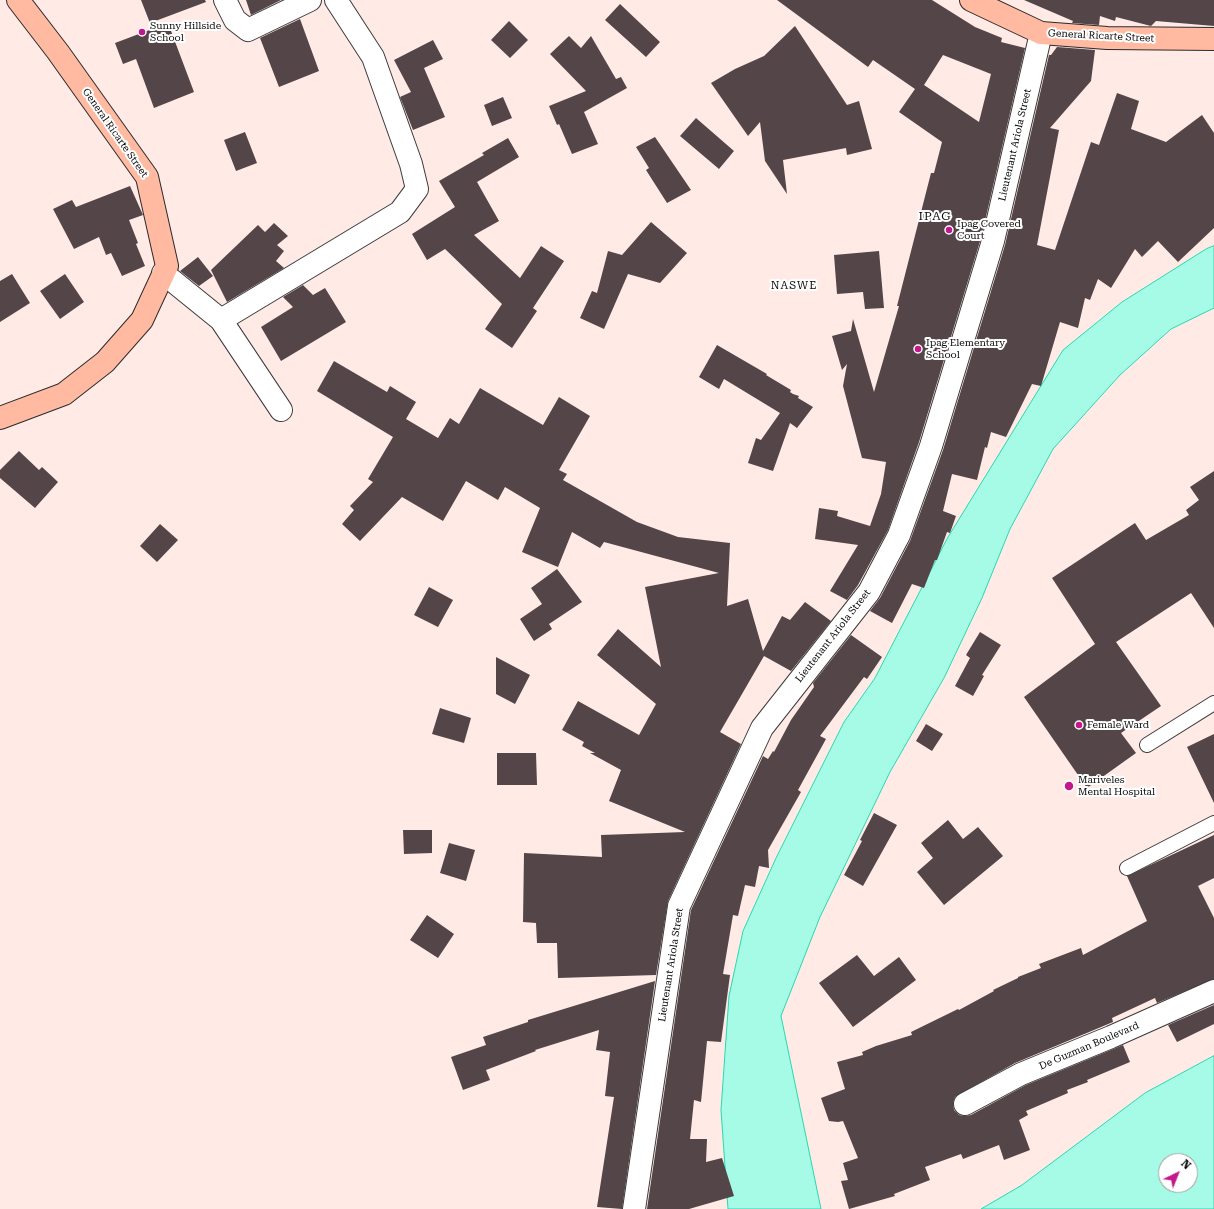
<!DOCTYPE html>
<style>
body{margin:0}
#map{position:relative;width:1214px;height:1209px;overflow:hidden;background:#ffeae6;font-family:"Roboto Serif",serif}
canvas{display:block}
.north{position:absolute;left:1158px;top:1153px;width:40px;height:40px;box-sizing:border-box;background:#fff;border:1px solid #9d9d9d;border-radius:50%;rotate:43deg;font-size:11px;font-weight:700;line-height:16px;text-align:center;color:#090909}
.north::after{content:'';display:block;margin:auto;width:14px;height:18px;background:#c3188b;clip-path:polygon(50% 0,100% 100%,50% 72%,0 100%)}
</style>
<div id="map">
<canvas width="1214" height="1209"></canvas>
<div class="north">N</div>
</div>
<script>
const ctx = document.querySelector('canvas').getContext('2d');
ctx.lineJoin = 'round';
function fill(path, color) { ctx.fillStyle = color; ctx.fill(path, 'evenodd'); }
function strokePath(path, color, width, dash) { ctx.strokeStyle = color; ctx.lineWidth = width; ctx.lineCap = dash ? 'butt' : 'round'; ctx.setLineDash(dash || []); ctx.stroke(path); }
function drawText(font, color, halo, rows, align = 'center') {
  ctx.font = font + ' "Roboto Serif",serif'; ctx.lineWidth = 4; ctx.setLineDash([]); ctx.textBaseline = 'middle'; ctx.strokeStyle = halo; ctx.fillStyle = color; for (const [text, x, y, turn = 0] of rows) {
    ctx.save(); ctx.translate(x, y); ctx.rotate((+turn || 0) * Math.PI / 180); ctx.textAlign = isNaN(turn) ? turn : align; if (halo) ctx.strokeText(text, 0, 0); ctx.fillText(text, 0, 0); ctx.restore();
  }
}
const water = new Path2D(`
 M 1214,246 L 1214,308 L 1171,329 L 1120,375 L 1053,449 L 1010,529 L 982,598 L 944,678 L 890,772 L 820,917 L 781,1016 L 821,1209 L 728,1209 L 721,1110 L 729,996 L 743,931 L 776,858 L 844,722 L 875,678 L 948,537 L 1063,350 L 1122,302 L 1206,249 Z
 M 1214,1056 L 1214,1209 L 981,1209 L 1022,1185 L 1145,1093 ZM 1166,1161 L 1190,1161 L 1190,1185 L 1166,1185 Z`);
fill(water, '#a6fbe6');
strokePath(water, '#27d8b0', 1);
fill(new Path2D(`
 M 141,0 L 205,0 L 206,2 L 150,23 Z
 M 246,0 L 281,0 L 251,15 Z
 M 777,0 L 932,0 L 975,27 L 1002,38 L 1001,42 L 1025,48 L 981,238 L 919,442 L 888,530 L 858,585 L 847,600 L 830,591 L 858,545 L 815,539 L 819,508 L 838,511 L 837,516 L 870,526 L 881,494 L 886,462 L 862,458 L 843,386 L 847,364 L 842,370 L 832,336 L 851,331 L 853,319 L 874,392 L 899,306 L 897,306 L 931,173 L 934,173 L 942,142 L 899,112 L 915,89 L 873,60 L 868,67 ZM 943,55 L 991,74 L 979,122 L 924,85 Z
 M 1024,0 L 1214,0 L 1214,26 L 1156,21 L 1151,26 L 1116,17 L 1115,21 L 1100,16 L 1099,25 L 1072,23 L 1073,21 Z
 M 620,4 L 660,42 L 646,57 L 605,20 Z
 M 300,19 L 319,71 L 279,87 L 260,38 Z
 M 509,21 L 528,40 L 510,58 L 491,40 Z
 M 168,23 L 194,92 L 154,108 L 136,59 L 123,64 L 115,43 Z
 M 795,26 L 847,105 L 859,101 L 872,149 L 847,155 L 846,148 L 783,160 L 787,194 L 765,161 L 760,122 L 748,136 L 711,83 L 735,69 L 764,56 Z
 M 569,36 L 581,48 L 591,36 L 616,79 L 621,77 L 627,88 L 584,112 L 598,144 L 572,154 L 559,124 L 557,125 L 549,106 L 586,91 L 550,54 Z
 M 433,40 L 443,59 L 424,68 L 445,117 L 413,130 L 400,97 L 411,92 L 394,60 Z
 M 1057,47 L 1095,50 L 1091,81 L 1050,128 L 1059,130 L 1037,245 L 1055,250 L 1091,142 L 1099,145 L 1117,93 L 1139,101 L 1131,129 L 1166,142 L 1202,115 L 1214,133 L 1214,228 L 1178,262 L 1158,241 L 1142,257 L 1135,249 L 1111,288 L 1098,279 L 1090,300 L 1085,298 L 1078,328 L 1060,322 L 1041,386 L 1032,384 L 1006,437 L 991,432 L 987,448 L 985,447 L 977,480 L 952,474 L 943,511 L 956,516 L 950,533 L 947,532 L 937,560 L 935,560 L 924,588 L 912,584 L 892,623 L 870,611 L 880,598 L 910,541 L 943,450 L 1005,245 L 1049,55 L 1051,55 Z
 M 503,97 L 512,118 L 492,126 L 484,105 Z
 M 696,118 L 734,151 L 719,169 L 680,136 Z
 M 245,132 L 257,163 L 236,171 L 224,140 Z
 M 655,137 L 691,190 L 667,203 L 646,170 L 649,168 L 636,147 Z
 M 508,138 L 519,157 L 477,182 L 499,221 L 474,235 L 520,278 L 541,246 L 564,261 L 533,308 L 537,311 L 512,348 L 485,329 L 502,304 L 445,249 L 427,260 L 412,234 L 455,207 L 439,181 L 484,155 L 482,153 Z
 M 130,186 L 143,215 L 129,220 L 138,243 L 136,244 L 145,266 L 122,276 L 111,253 L 106,255 L 99,237 L 74,249 L 53,209 L 72,200 L 76,207 Z
 M 651,222 L 687,253 L 660,283 L 628,274 L 604,329 L 580,318 L 592,291 L 597,293 L 608,251 L 622,255 Z
 M 274,223 L 288,236 L 277,245 L 284,251 L 276,261 L 284,268 L 227,302 L 211,270 L 258,225 L 265,232 Z
 M 879,251 L 884,308 L 865,309 L 863,292 L 837,294 L 834,255 Z
 M 198,257 L 213,276 L 199,286 L 180,271 Z
 M 12,274 L 30,303 L 0,322 L 0,281 Z
 M 65,274 L 84,302 L 60,319 L 40,291 Z
 M 303,285 L 313,295 L 325,288 L 346,322 L 281,361 L 261,327 L 293,307 L 283,297 Z
 M 717,345 L 767,374 L 766,375 L 791,390 L 790,392 L 793,394 L 799,396 L 798,398 L 813,407 L 797,428 L 790,423 L 773,471 L 748,463 L 756,438 L 761,440 L 780,413 L 724,379 L 719,389 L 699,377 Z
 M 334,361 L 387,392 L 390,386 L 416,402 L 406,419 L 438,438 L 450,418 L 459,424 L 480,388 L 543,425 L 559,397 L 590,416 L 559,470 L 567,474 L 563,480 L 637,522 L 678,537 L 730,543 L 727,606 L 748,599 L 763,651 L 782,616 L 790,620 L 805,602 L 831,621 L 791,671 L 764,656 L 720,732 L 741,744 L 668,901 L 656,975 L 558,978 L 557,943 L 537,943 L 536,923 L 523,922 L 524,853 L 602,857 L 601,835 L 685,832 L 609,801 L 621,770 L 590,753 L 595,753 L 582,746 L 584,742 L 562,730 L 578,701 L 639,735 L 656,704 L 597,655 L 618,629 L 661,667 L 645,587 L 719,573 L 604,542 L 600,548 L 572,532 L 558,567 L 522,552 L 540,508 L 505,487 L 498,500 L 466,481 L 443,521 L 402,497 L 360,541 L 342,524 L 354,510 L 350,506 L 373,482 L 368,479 L 393,437 L 317,391 Z
 M 19,451 L 39,470 L 42,467 L 58,482 L 35,508 L 0,478 L 0,470 Z
 M 1214,471 L 1214,628 L 1191,593 L 1116,642 L 1161,706 L 1121,733 L 1136,753 L 1087,788 L 1024,697 L 1095,644 L 1052,578 L 1135,523 L 1146,540 L 1189,515 L 1186,510 L 1199,500 L 1190,487 Z
 M 160,524 L 178,540 L 157,562 L 140,546 Z
 M 557,569 L 582,602 L 549,624 L 552,629 L 534,641 L 520,619 L 542,604 L 531,588 Z
 M 429,587 L 453,600 L 438,627 L 414,615 Z
 M 980,632 L 1001,645 L 982,675 L 984,676 L 973,696 L 955,686 L 970,658 L 966,655 Z
 M 851,635 L 882,657 L 867,679 L 864,677 L 820,736 L 826,739 L 798,790 L 801,792 L 768,850 L 769,868 L 759,866 L 755,887 L 745,885 L 738,916 L 733,915 L 723,974 L 730,975 L 721,1042 L 707,1041 L 701,1102 L 694,1100 L 690,1139 L 707,1139 L 706,1162 L 722,1158 L 734,1196 L 689,1209 L 647,1209 L 691,910 L 763,756 L 768,759 L 773,751 L 774,752 L 791,720 L 814,687 L 813,683 Z
 M 496,657 L 530,675 L 515,704 L 496,694 Z
 M 440,708 L 471,718 L 464,743 L 432,734 Z
 M 926,724 L 943,734 L 932,751 L 916,741 Z
 M 1214,734 L 1214,803 L 1187,747 Z
 M 497,753 L 536,753 L 537,785 L 497,785 Z
 M 874,813 L 897,825 L 863,886 L 844,875 L 862,841 L 860,840 Z
 M 948,820 L 963,839 L 978,827 L 1003,856 L 944,905 L 917,872 L 933,858 L 921,843 Z
 M 403,830 L 432,830 L 432,853 L 404,854 Z
 M 1214,835 L 1214,878 L 1198,886 L 1214,918 L 1214,979 L 1157,1003 L 1155,998 L 1112,1018 L 1113,1022 L 1015,1063 L 955,1097 L 953,1103 L 954,1110 L 959,1115 L 964,1116 L 971,1115 L 1026,1085 L 1123,1045 L 1130,1062 L 1087,1080 L 1088,1082 L 1067,1090 L 1068,1093 L 1026,1111 L 1028,1115 L 1019,1120 L 1030,1150 L 1004,1160 L 999,1145 L 963,1159 L 961,1154 L 925,1167 L 930,1180 L 894,1194 L 895,1196 L 849,1209 L 841,1181 L 848,1180 L 843,1163 L 858,1158 L 843,1121 L 838,1122 L 829,1121 L 821,1098 L 845,1089 L 837,1062 L 863,1055 L 862,1052 L 876,1046 L 912,1035 L 911,1032 L 958,1009 L 959,1010 L 994,991 L 993,990 L 1018,978 L 1018,977 L 1041,968 L 1039,964 L 1081,948 L 1083,955 L 1147,921 L 1127,876 Z
 M 449,843 L 475,850 L 466,881 L 440,873 Z
 M 427,915 L 454,934 L 438,958 L 410,940 Z
 M 857,955 L 874,976 L 899,957 L 916,980 L 853,1027 L 819,983 Z
 M 655,981 L 622,1209 L 597,1207 L 614,1097 L 605,1096 L 610,1052 L 596,1050 L 599,1030 L 535,1050 L 536,1051 L 486,1070 L 490,1080 L 463,1090 L 451,1057 L 486,1045 L 483,1037 L 528,1022 L 528,1020 Z
 M 1214,1005 L 1214,1024 L 1177,1042 L 1168,1025 Z`), '#534548');
const lane = new Path2D(`
 M 1147,745 L 1214,703
 M 1127,868 L 1214,823`);
const street = new Path2D(`
 M 225,0 L 235,20 L 248,30 L 310,0
 M 163,273 L 221,320 L 281,410
 M 221,320 L 400,212 L 417,189 L 411,164 L 373,57 L 336,0
 M 965,1104 L 1021,1074 L 1111,1037 L 1214,991
 M 634,1209 L 679,906 L 762,728 L 869,592 L 899,535 L 931,446 L 993,241 L 1041,33`);
const secondary = new Path2D(`
 M 971,0 L 1041,33 L 1107,38 L 1214,39
 M 0,418 L 64,394 L 105,362 L 142,320 L 167,266 L 147,177 L 58,52 L 18,0`);
strokePath(lane, '#3c3c3c', 16);
strokePath(street, '#3c3c3c', 24);
strokePath(secondary, '#2b2b2b', 24);
strokePath(lane, '#fff', 14);
strokePath(street, '#fff', 22);
strokePath(secondary, '#ffbaa1', 22);
for (const [x, y, r, color] of [
 [142,32,4,"#c3188b"],
 [949,230,4,"#c3188b"],
 [918,349,4,"#c3188b"],
 [1079,725,4,"#c3188b"],
 [1069,786,5,"#c3188b"]
]) { const dot = new Path2D(); dot.arc(x, y, r, 0, 2 * Math.PI); ctx.fillStyle = color; ctx.fill(dot); strokePath(dot, '#fff', 1.5); }
drawText('10px', '#090909', '#fff', [
 ["Sunny Hillside",150,26],
 ["School",150,38],
 ["Ipag Covered",957,224],
 ["Court",957,236],
 ["Ipag Elementary",926,343],
 ["School",926,355],
 ["Female Ward",1087,725],
 ["Mariveles",1078,780],
 ["Mental Hospital",1078,792]
], 'left');
drawText('10px', '#090909', '#fff', [
 ["General Ricarte Street",1101,36,3],
 ["General Ricarte Street",115,133,55],
 ["Lieutenant Ariola Street",1015,145,-77],
 ["Lieutenant Ariola Street",833,636,-52],
 ["Lieutenant Ariola Street",671,965,-81],
 ["De Guzman Boulevard",1089,1046,-23]
]);
ctx.letterSpacing = '1px';
drawText('11px', '#090909', '#fff', [
 ["NASWE",794,286]
]);
ctx.letterSpacing = '0px';
ctx.letterSpacing = '1px';
drawText('12px', '#090909', '#fff', [
 ["IPAG",935,216]
]);
ctx.letterSpacing = '0px';
</script>
